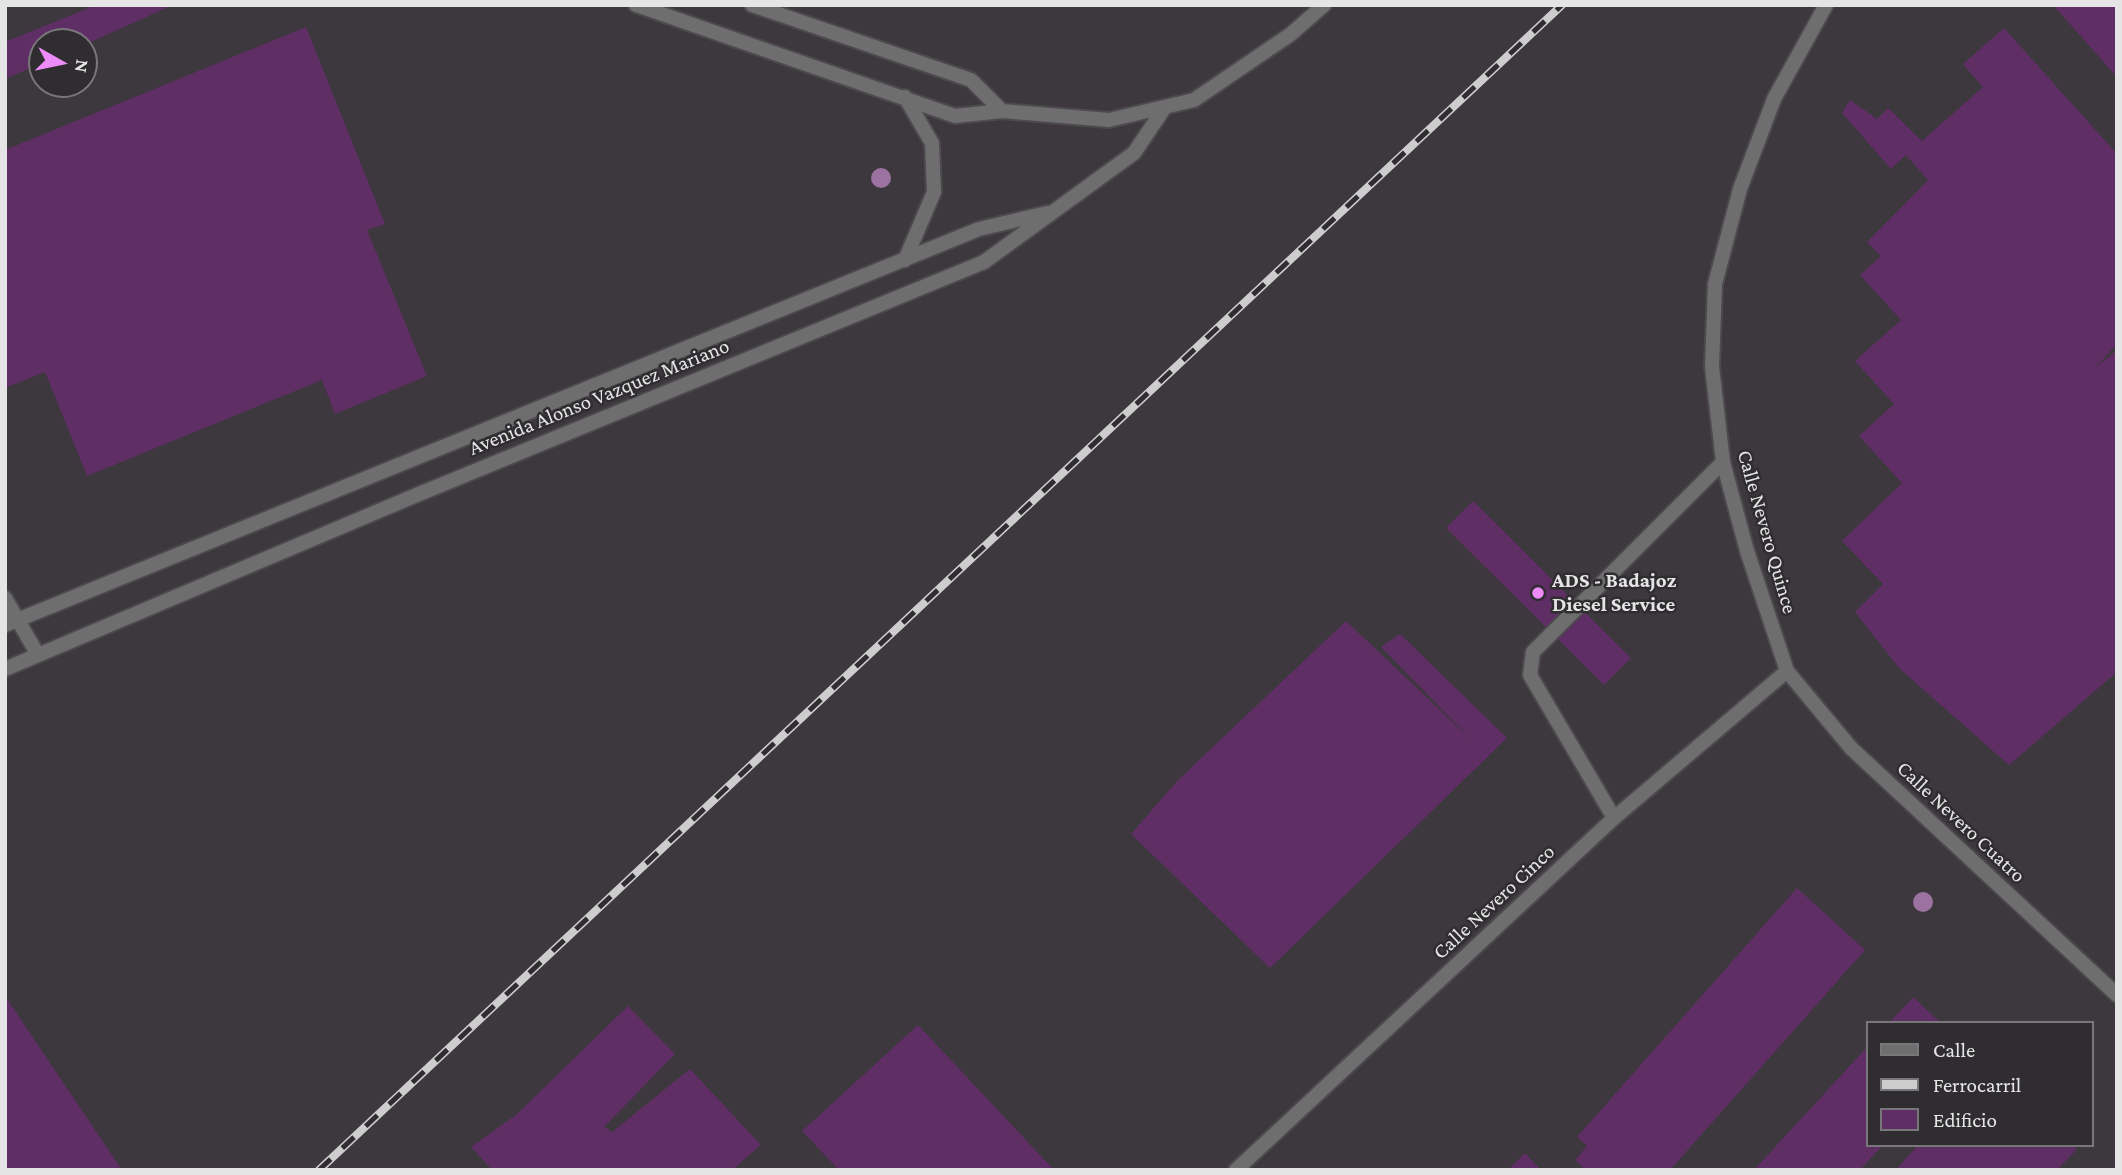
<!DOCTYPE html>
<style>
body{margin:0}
#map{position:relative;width:2122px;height:1175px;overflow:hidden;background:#2f2d30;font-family:"Crimson Pro",serif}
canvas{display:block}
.frame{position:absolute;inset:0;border:7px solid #e6e5e6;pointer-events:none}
.legend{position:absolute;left:1866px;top:1021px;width:228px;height:126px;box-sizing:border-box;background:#2f2d30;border:2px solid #787779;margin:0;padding:9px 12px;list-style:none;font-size:21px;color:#e6e5e6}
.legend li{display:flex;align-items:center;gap:14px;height:35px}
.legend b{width:35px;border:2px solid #787779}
.north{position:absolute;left:28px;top:28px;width:70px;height:70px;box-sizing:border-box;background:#2f2d30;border:2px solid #787779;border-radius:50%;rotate:99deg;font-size:19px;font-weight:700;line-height:28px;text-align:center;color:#e6e5e6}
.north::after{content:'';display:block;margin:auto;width:24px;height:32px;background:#ed8cf9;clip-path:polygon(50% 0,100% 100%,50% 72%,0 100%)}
</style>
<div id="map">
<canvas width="2122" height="1175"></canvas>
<div class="frame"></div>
<ul class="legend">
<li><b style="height:9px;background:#6f6e6f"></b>Calle</li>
<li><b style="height:9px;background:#cecdce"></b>Ferrocarril</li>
<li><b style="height:19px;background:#5f2e65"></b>Edificio</li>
</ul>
<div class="north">N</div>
</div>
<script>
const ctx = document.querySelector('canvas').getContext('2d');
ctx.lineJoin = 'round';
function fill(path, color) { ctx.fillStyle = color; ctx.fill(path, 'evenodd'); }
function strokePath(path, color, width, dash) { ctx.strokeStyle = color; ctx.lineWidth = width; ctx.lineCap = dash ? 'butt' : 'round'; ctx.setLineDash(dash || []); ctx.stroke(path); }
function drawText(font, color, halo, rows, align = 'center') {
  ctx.font = font + ' "Crimson Pro",serif'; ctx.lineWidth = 5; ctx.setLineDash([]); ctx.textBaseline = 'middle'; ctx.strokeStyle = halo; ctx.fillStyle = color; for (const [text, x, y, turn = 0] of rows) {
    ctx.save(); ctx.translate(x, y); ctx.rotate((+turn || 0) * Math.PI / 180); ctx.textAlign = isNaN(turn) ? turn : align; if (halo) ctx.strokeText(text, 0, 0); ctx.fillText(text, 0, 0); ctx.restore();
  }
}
fill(new Path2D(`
 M 5,5 L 2117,5 L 2117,1170 L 5,1170 ZM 42,42 L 84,42 L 84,84 L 42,84 ZM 1868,1023 L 2092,1023 L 2092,1145 L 1868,1145 Z`), '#3d383e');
fill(new Path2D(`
 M 96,5 L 173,5 L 84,45 L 84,42 L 42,42 L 42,63 L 5,79 L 5,42 Z
 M 2053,5 L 2117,5 L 2117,77 Z
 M 306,27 L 385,224 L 367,230 L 427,376 L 335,414 L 322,380 L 87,476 L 45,372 L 5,388 L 5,150 Z
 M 2004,28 L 2117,154 L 2117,344 L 2095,368 L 2117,350 L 2117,672 L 2009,765 L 1900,669 L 1855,612 L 1883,584 L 1842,541 L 1902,483 L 1859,436 L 1894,404 L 1855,361 L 1901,320 L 1860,275 L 1881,256 L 1867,242 L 1928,180 L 1906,155 L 1891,169 L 1842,113 L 1850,100 L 1877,119 L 1888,108 L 1922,141 L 1983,87 L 1963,64 Z
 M 1473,501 L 1631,658 L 1604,685 L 1446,528 Z
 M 1346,621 L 1474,742 L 1381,647 L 1400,634 L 1507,738 L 1270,968 L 1131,834 L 1179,779 Z
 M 1797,888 L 1865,950 L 1670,1170 L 1586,1170 L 1575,1160 L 1587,1146 L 1577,1137 Z
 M 5,996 L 122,1170 L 5,1170 Z
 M 1913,997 L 1941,1023 L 1889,1023 Z
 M 628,1006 L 675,1054 L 604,1127 L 612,1132 L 690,1069 L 761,1145 L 732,1170 L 492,1170 L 471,1147 L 516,1115 Z
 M 918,1025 L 1054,1170 L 839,1170 L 802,1131 Z
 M 1868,1046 L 1868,1145 L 1883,1145 L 1860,1170 L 1754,1170 Z
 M 1918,1145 L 2073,1145 L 2077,1149 L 2057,1170 L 1896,1170 Z
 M 1525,1153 L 1541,1170 L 1508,1170 Z`), '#5f2e65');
const lane = new Path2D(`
 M 1614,818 L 1530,675 L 1533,652 L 1723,462`);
const street = new Path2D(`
 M 636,5 L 955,116 L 1002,111 L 1109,120 L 1194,100 L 1291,34 L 1324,5
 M 752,5 L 971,80 L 1002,111
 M 1826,5 L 1774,99 L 1740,189 L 1715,284 L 1712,367 L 1723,462 L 1747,551 L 1787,671 L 1851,748 L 2117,995
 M 905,260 L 934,192 L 932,143 L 905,97
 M 5,598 L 38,655
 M 5,625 L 979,229 L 1047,213
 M 5,669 L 419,494 L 984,262 L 1134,153 L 1165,107
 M 1236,1170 L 1614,818 L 1787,671`);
strokePath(lane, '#4c4a4d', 18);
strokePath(street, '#4c4a4d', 18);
strokePath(lane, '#6f6e6f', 14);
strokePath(street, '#6f6e6f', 14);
const rail = new Path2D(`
 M 319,1170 L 1562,5`);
strokePath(rail, '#cecdce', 8);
strokePath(rail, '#2f2d30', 5, [16]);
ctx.fillStyle = '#9b72a0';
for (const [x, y] of [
 [881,178],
 [1923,902]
]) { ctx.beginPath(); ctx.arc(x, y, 10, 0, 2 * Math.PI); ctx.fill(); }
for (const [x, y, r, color] of [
 [1538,593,7,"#ed8cf9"]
]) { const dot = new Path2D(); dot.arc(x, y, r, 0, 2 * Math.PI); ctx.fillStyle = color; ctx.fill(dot); strokePath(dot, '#2f2d30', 2.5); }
drawText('21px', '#e6e5e6', '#2f2d30', [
 ["Avenida Alonso Vazquez Mariano",599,397,-22],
 ["Calle Nevero Quince",1767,532,74],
 ["Calle Nevero Cuatro",1961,822,43],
 ["Calle Nevero Cinco",1494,902,-43]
]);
drawText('bold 21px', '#e6e5e6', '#2f2d30', [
 ["ADS - Badajoz",1552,581],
 ["Diesel Service",1552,605]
], 'left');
</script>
